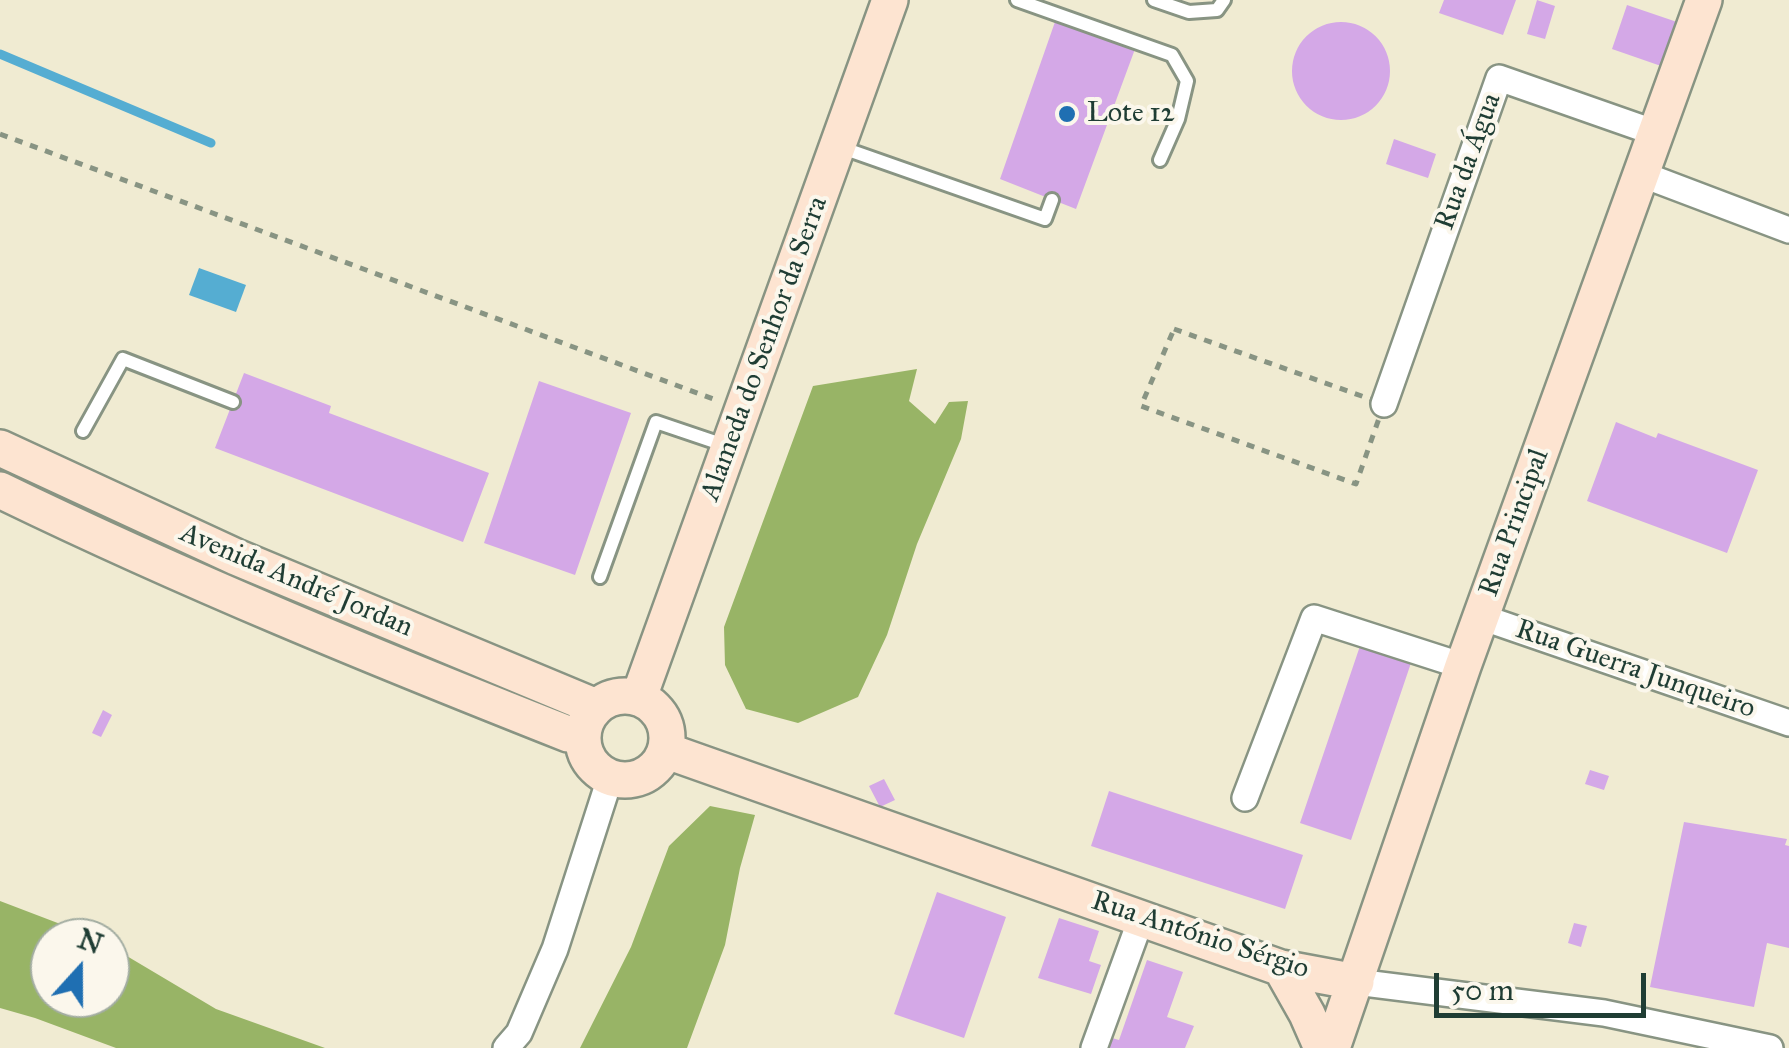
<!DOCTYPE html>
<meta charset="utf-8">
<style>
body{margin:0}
#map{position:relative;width:1789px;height:1048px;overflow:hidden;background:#f0ebd2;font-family:"IM FELL Great Primer",serif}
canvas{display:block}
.north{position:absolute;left:30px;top:918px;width:100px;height:100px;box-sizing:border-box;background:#fbf7ec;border:2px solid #a3ada2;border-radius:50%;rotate:21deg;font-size:28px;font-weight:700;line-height:40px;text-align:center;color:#1f3d34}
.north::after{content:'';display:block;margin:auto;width:35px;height:45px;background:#1f6fb2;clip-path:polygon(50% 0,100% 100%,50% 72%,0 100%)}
.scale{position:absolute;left:1434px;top:973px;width:212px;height:45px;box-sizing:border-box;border:5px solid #1f3d34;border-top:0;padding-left:12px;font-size:30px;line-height:35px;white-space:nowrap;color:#1f3d34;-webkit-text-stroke:8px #fbf7ec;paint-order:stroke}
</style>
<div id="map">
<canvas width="1789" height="1048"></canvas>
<div class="north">N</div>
<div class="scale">50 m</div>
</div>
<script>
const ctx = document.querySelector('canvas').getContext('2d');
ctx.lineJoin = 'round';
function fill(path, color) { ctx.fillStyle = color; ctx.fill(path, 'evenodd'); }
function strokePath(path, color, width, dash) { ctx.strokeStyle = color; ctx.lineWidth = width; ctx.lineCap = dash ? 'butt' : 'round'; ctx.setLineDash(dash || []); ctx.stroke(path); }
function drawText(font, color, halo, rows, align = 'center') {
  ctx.font = font + ' "IM FELL Great Primer",serif'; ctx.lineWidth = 8; ctx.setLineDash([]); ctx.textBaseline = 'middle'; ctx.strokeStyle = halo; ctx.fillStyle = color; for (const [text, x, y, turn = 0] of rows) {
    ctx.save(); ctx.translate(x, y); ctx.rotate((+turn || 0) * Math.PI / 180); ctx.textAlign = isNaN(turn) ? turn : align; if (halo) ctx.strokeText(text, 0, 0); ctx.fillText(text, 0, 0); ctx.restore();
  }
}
fill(new Path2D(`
 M 917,369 L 909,401 L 935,424 L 949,402 L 968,401 L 961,439 L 917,544 L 887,635 L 858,697 L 798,723 L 746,709 L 725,665 L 724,627 L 813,386 Z
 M 710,806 L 755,815 L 740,868 L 725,945 L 687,1048 L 580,1048 L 631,947 L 669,846 Z
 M 0,901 L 97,938 L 50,938 L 50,998 L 110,998 L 110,946 L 216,1009 L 325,1048 L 116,1048 L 35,1018 L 0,1008 Z`), '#98b466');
fill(new Path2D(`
 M 199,268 L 246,285 L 236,312 L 189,295 Z`), '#55add2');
strokePath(new Path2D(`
 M 0,54 L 211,143`), '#55add2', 9);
fill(new Path2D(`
 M 1444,0 L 1516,0 L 1503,35 L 1439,13 Z
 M 1537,0 L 1555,6 L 1545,39 L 1527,34 Z
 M 1627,5 L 1677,22 L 1661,66 L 1612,49 Z
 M 1056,19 L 1135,49 L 1076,209 L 1000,179 Z
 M1292 71a49 49 0 1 1 98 0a49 49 0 1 1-98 0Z
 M 1394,139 L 1436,154 L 1428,178 L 1386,164 Z
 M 244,373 L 331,406 L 329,413 L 489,473 L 463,542 L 215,448 Z
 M 539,381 L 631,413 L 575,575 L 484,543 Z
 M 1616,422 L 1656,438 L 1658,433 L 1758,470 L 1727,553 L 1587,501 Z
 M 1361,643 L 1412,660 L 1351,840 L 1300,823 Z
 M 103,710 L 112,715 L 101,737 L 92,733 Z
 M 1590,770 L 1609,776 L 1604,790 L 1585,784 Z
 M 884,779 L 895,800 L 880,807 L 869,786 Z
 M 1109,791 L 1303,855 L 1285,909 L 1091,846 Z
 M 1684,822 L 1787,839 L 1785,845 L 1789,846 L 1789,948 L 1767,943 L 1754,1007 L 1650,987 Z
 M 937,892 L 1006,917 L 964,1038 L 894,1014 Z
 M 1059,918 L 1099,931 L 1089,961 L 1101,965 L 1091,994 L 1038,978 Z
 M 1574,923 L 1587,926 L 1581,947 L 1568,943 Z
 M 1147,960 L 1183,972 L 1167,1017 L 1194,1026 L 1185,1048 L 1109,1048 L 1112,1038 L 1119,1040 Z`), '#d4a8e7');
const lane = new Path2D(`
 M 1017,0 L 1172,55 L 1187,81 L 1178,119 L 1160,160
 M 1154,0 L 1189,12 L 1217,10 L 1224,0
 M 840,147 L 1045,219 L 1052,200
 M 83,431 L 123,359 L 233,402
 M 600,577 L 656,422 L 727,446`);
const street = new Path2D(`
 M 1641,174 L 1789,230
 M 1384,404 L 1499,78 L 1656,133
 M 1481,617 L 1789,723
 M 1245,798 L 1314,618 L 1463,666
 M 1356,982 L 1604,1013 L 1770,1048
 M 506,1048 L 519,1033 L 555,949 L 610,778
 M 1094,1048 L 1141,919`);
const secondary = new Path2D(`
 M 0,448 L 236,557 L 596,707
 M 0,490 C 185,580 376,658 568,734 L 582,736
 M583 738a42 42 0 1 1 84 0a42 42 0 1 1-84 0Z
 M 639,697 L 890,0
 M 667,751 L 1281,968 L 1356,982
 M 1281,968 L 1307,1014 L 1322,1048
 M 1332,1048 L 1463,666 L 1704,0`);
strokePath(lane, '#889483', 18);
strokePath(street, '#889483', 30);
strokePath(secondary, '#889483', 40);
strokePath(new Path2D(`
 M 0,134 L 716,400
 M 1174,329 L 1384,404 L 1356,484 L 1141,406 Z`), '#889483', 5, [8, 8]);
strokePath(lane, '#fff', 12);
strokePath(street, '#fff', 25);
strokePath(secondary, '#fde4d1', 35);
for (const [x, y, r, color] of [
 [1067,114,10,"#1f6fb2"]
]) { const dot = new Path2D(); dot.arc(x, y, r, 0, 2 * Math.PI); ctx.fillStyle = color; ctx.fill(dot); strokePath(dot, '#fbf7ec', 4); }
drawText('28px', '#1f3d34', '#fbf7ec', [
 ["Lote 12",1087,114]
], 'left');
drawText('28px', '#1f3d34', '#fbf7ec', [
 ["Rua da Água",1469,162,-70],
 ["Alameda do Senhor da Serra",765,349,-70],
 ["Rua Principal",1515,523,-70],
 ["Avenida André Jordan",296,581,23],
 ["Rua Guerra Junqueiro",1635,670,19],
 ["Rua António Sérgio",1200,936,18]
]);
</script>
